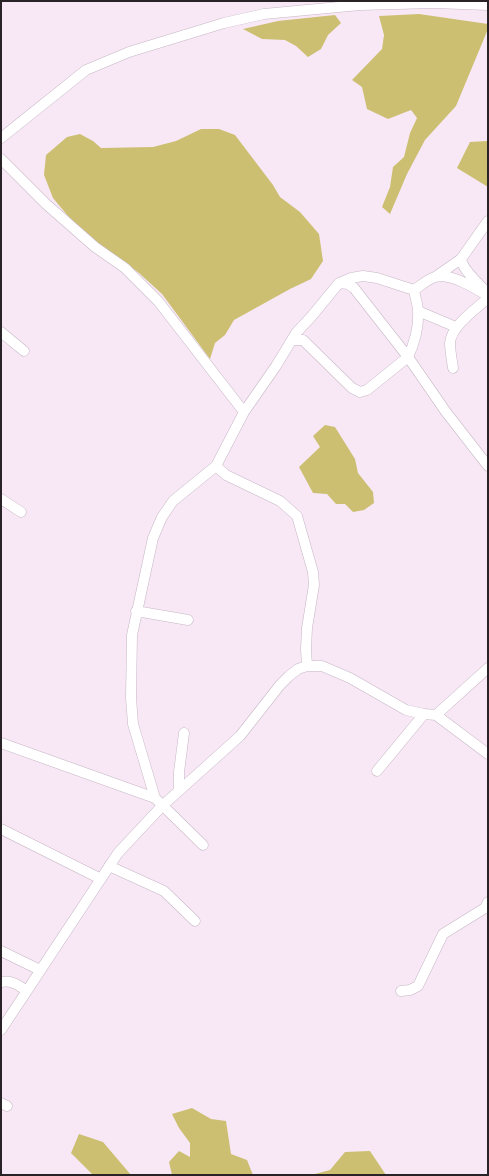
<!DOCTYPE html>
<style>
body{margin:0}
#map{position:relative;width:489px;height:1176px;overflow:hidden;background:#f8e8f6;font-family:"Roboto Condensed",sans-serif}
canvas{display:block}
.frame{position:absolute;inset:0;border:2px solid #292328;pointer-events:none}
</style>
<div id="map">
<canvas width="489" height="1176"></canvas>
<div class="frame"></div>
</div>
<script>
const ctx = document.querySelector('canvas').getContext('2d');
ctx.lineJoin = 'round';
function fill(path, color) { ctx.fillStyle = color; ctx.fill(path, 'evenodd'); }
function strokePath(path, color, width, dash) { ctx.strokeStyle = color; ctx.lineWidth = width; ctx.lineCap = dash ? 'butt' : 'round'; ctx.setLineDash(dash || []); ctx.stroke(path); }
fill(new Path2D(`
 M 419,14 L 488,24 L 488,29 L 456,106 L 425,140 L 407,174 L 390,214 L 382,207 L 390,187 L 393,167 L 404,157 L 410,133 L 417,118 L 411,110 L 388,119 L 367,109 L 362,87 L 352,80 L 382,49 L 384,35 L 379,16 Z
 M 335,15 L 341,23 L 328,35 L 321,49 L 308,57 L 296,46 L 285,40 L 262,39 L 243,29 L 278,21 Z
 M 201,129 L 219,129 L 235,135 L 273,185 L 280,197 L 300,212 L 319,234 L 323,261 L 311,279 L 290,289 L 234,320 L 225,335 L 215,343 L 210,359 L 162,294 L 139,273 L 78,228 L 53,198 L 44,175 L 46,155 L 67,137 L 80,134 L 93,141 L 101,148 L 153,147 L 176,141 Z
 M 487,141 L 488,142 L 488,187 L 457,168 L 470,142 Z
 M 325,425 L 335,427 L 355,459 L 358,473 L 373,492 L 374,503 L 364,510 L 353,512 L 345,504 L 336,504 L 327,494 L 313,493 L 299,467 L 320,447 L 313,436 Z
 M 192,1108 L 211,1119 L 226,1121 L 231,1154 L 247,1160 L 253,1175 L 172,1175 L 169,1162 L 179,1151 L 190,1157 L 190,1143 L 179,1128 L 172,1114 Z
 M 79,1134 L 103,1142 L 131,1175 L 93,1175 L 71,1153 Z
 M 370,1151 L 386,1175 L 301,1175 L 315,1174 L 330,1170 L 345,1152 Z`), '#ccbf71');
const minor = new Path2D(`
 M 1,138 L 86,70 L 129,52 L 224,23 L 264,14 L 360,5 L 434,3 L 488,5
 M 1,159 L 46,204 L 95,247 L 125,268 L 158,301 L 244,412 L 216,466 L 173,501 L 162,517 L 153,538 L 132,635 L 131,698 L 133,724 L 155,798 L 203,845
 M 435,277 L 461,259
 M 339,283 L 348,284 L 354,288 L 408,357 L 446,412 L 488,466
 M 487,293 C 479,283 463,271 461,259 L 488,221
 M 418,311 L 456,327
 M 1,332 L 24,351
 M 292,340 L 303,340 L 352,388 L 360,392 L 367,390 L 408,357 C 414,344 419,326 418,311 C 418,304 415,297 414,290
 M 453,368 C 452,360 450,351 450,343 C 451,326 476,309 488,298
 M 244,412 L 276,366 L 296,333 L 311,317 L 339,283 L 351,278 L 363,276 L 377,278 L 414,290 C 420,286 428,279 435,277 C 451,273 475,288 488,296
 M 216,466 L 226,475 L 280,501 L 297,516 L 313,572 L 314,585 L 307,628 L 306,649 L 307,666
 M 1,499 L 21,512
 M 136,611 L 188,620
 M 436,715 L 488,754
 M 1,743 L 155,798
 M 377,771 L 424,714
 M 179,790 L 179,772 L 184,733
 M 1,829 L 101,879
 M 109,866 L 164,891 L 195,921
 M 1,951 L 40,970
 M 1,982 C 12,980 18,985 27,991
 M 401,991 L 410,990 L 418,986 L 443,934 L 485,908 L 488,902
 M 1,1030 L 118,853 L 162,806 L 240,736 L 280,685 L 289,676 L 298,669 L 307,666 L 322,666 L 350,678 L 406,710 L 424,714 L 436,715 L 488,668
 M 1,1103 L 7,1106`);
strokePath(minor, '#c6b6c4', 11);
strokePath(minor, '#fff', 10);
</script>
